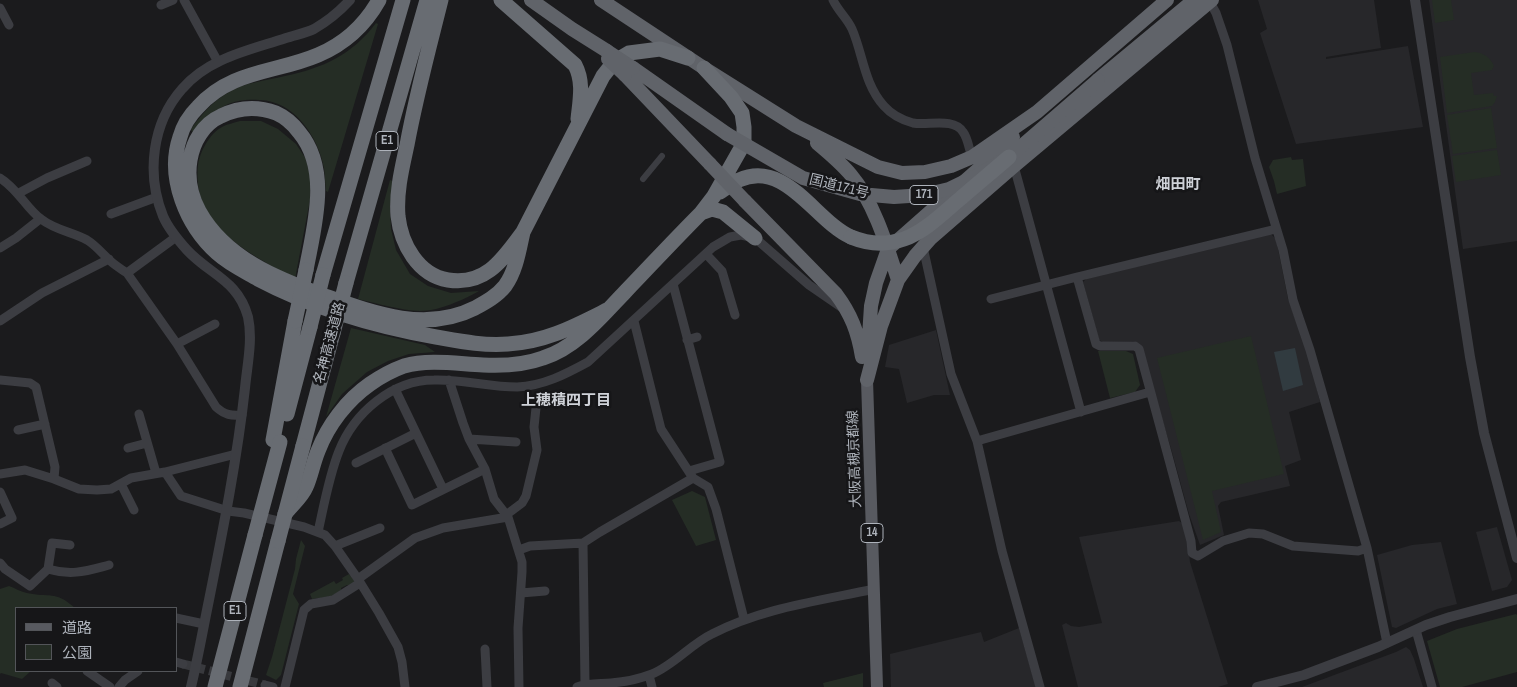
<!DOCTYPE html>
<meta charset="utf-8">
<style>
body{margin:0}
#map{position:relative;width:1517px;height:687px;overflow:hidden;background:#1b1b1d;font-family:"Archivo Narrow","Noto Sans JP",sans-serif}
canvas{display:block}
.legend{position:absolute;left:15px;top:607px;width:162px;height:65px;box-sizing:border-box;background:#161618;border:1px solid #535559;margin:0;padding:6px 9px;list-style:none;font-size:15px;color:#aeb3bb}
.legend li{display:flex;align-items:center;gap:10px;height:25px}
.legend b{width:25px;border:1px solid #535559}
</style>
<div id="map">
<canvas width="1517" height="687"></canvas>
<ul class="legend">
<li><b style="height:6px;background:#585a60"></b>道路</li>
<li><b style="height:14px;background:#252d25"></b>公園</li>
</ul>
</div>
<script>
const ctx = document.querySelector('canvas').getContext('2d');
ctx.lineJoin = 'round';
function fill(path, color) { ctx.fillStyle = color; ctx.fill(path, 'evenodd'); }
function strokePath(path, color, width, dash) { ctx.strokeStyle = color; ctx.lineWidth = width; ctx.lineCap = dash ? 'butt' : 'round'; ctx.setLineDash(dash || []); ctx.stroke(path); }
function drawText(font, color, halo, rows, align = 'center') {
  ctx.font = font + ' "Archivo Narrow","Noto Sans JP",sans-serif'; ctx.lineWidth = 5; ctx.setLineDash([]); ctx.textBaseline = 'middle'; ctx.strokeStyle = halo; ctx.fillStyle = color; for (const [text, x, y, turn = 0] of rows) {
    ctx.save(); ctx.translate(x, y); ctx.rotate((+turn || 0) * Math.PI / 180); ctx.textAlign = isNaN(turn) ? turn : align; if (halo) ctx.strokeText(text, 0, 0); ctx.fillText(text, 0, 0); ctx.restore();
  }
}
fill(new Path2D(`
 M 1258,0 L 1374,0 L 1381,48 L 1326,57 L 1326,59 L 1408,46 L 1423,127 L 1296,144 L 1260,33 L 1267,29 Z
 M 1429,0 L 1517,0 L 1517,241 L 1463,249 Z
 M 1270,233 L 1276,239 L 1288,299 L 1309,355 L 1320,402 L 1289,412 L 1301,460 L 1285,466 L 1290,486 L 1221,502 L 1218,506 L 1224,535 L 1200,545 L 1189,514 L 1172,452 L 1140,346 L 1134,341 L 1103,342 L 1099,340 L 1083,282 L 1087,278 Z
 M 936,330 L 950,395 L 934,395 L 907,403 L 899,369 L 885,367 L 889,345 Z
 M 1179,521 L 1182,523 L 1187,535 L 1190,562 L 1228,684 L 1218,687 L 1078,687 L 1062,625 L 1066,623 L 1071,626 L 1079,627 L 1102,623 L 1079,537 Z
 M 1497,527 L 1512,580 L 1507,587 L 1492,591 L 1476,532 Z
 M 1441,542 L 1457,604 L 1437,609 L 1396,628 L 1392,627 L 1377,555 L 1412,545 Z
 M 1019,628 L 1036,687 L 891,687 L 890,654 L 981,632 L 984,642 Z
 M 1406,647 L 1410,650 L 1414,659 L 1423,687 L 1302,687 L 1396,652 Z`), '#27272a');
fill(new Path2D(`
 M 1432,0 L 1451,0 L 1454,20 L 1435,23 Z
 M 376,23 L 378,24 L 328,192 L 326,191 C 325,183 325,175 324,168 C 318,136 294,101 260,100 C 248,99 236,100 226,105 C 213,112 203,122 192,132 L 191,129 C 201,115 211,103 226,94 C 244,82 265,81 285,76 C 323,68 352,55 376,23 Z
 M 1474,52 C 1484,53 1490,57 1494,66 L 1492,70 L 1471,73 L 1474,95 L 1493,93 L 1494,96 L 1497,96 L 1495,102 L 1492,106 L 1447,113 L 1440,57 Z
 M 1491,108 L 1497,148 L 1453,154 L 1447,115 Z
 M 240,121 L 261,121 L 278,129 L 296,144 L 306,159 L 311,181 L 310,200 L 295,279 C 250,253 191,227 198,165 C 200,152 209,134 222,127 C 227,124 234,123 240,121 Z
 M 1497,150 L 1501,175 L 1456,182 L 1452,156 Z
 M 1291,157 L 1292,160 L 1303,159 L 1306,186 L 1277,194 L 1274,181 L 1269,167 L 1273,160 Z
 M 390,180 L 395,182 L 390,205 L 391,229 L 396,250 L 410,274 L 428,286 L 451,293 L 479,291 C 463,300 439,311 420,311 C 399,310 379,304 358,299 Z
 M 351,328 L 425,345 L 435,352 L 409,354 L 388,361 L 367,372 L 342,394 L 326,417 Z
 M 1251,336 L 1284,474 L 1212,491 L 1221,532 L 1203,540 L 1157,358 Z
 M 1098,351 L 1126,351 L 1133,354 L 1140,385 L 1135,392 L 1110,398 Z
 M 692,491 L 705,497 L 716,540 L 696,546 L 672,500 Z
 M 301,540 L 305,546 L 293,594 L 299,604 L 281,675 L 276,680 L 266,675 L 272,657 L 295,569 L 296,559 Z
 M 349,574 L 354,580 L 354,583 L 349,585 L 347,585 L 341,588 L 341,590 L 330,597 L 312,599 L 310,594 L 334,581 L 336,584 L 343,580 L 342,578 Z
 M 9,586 C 15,588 21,592 27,593 C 49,598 55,590 75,608 L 16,608 L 16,671 L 31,671 L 22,679 L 1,673 L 0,674 L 0,589 Z
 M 1516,614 L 1517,615 L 1517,672 L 1462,687 L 1440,687 L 1427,641 L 1457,629 Z
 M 863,673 L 863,687 L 824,687 L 823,683 Z`), '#252d25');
fill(new Path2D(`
 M 1295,348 L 1303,385 L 1283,391 L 1274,352 Z`), '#313b40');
strokePath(new Path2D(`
 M 183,664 L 265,685`), '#38393d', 9, [9, 4.5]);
strokePath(new Path2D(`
 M 643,179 L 662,156`), '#3c3d42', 6);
strokePath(new Path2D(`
 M 184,0 L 218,62
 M 833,0 C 838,11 847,18 852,29 C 863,54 864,84 884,106 C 891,114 902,120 913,123 C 927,126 954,117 963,132 C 968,138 969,150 972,157
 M 1210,2 L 1216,13 L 1227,45 L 1255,158 L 1283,250 L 1293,300 L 1310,350 L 1367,548 L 1387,643
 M 161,5 L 173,0
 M 0,8 L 9,25
 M 1014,166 L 1081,412
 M 0,178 C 18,189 26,208 41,219 C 55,230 72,232 87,240 C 97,246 105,257 114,264 C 118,267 122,270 127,273 L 177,344 L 216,407 C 225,415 231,416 242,415
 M 19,193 L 47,178 L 87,161
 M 111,214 L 157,197
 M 1276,229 L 1077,277 L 1096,344 L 1100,346 L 1135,346 L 1139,349 L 1191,541 L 1192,553 L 1198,556 L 1223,541 L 1249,533 L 1263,534 L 1293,546 L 1358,551 L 1367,548
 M 923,247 L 951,374 L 977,441 L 1150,392
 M 0,248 L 16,238 L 40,219
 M 706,254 L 722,271 L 735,315
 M 127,273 L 176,237
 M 673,284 L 720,462 L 689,471
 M 991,299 L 1077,277
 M 0,321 L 42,293 L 109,259
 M 634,321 L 661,429 L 693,478 L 708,487 L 716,509 L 744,619
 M 687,340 L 697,337
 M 177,344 L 215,324
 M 0,380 L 30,383 L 36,387 L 55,467 L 54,479 L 25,470 L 0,474
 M 449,380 L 463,423 L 469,439 L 485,469 L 494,499 L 508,517 L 522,562 L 522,572 L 518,628 L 519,687
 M 395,389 L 443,489
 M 139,414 L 156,473
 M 18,430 L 45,424
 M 469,439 L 516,442
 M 977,441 L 1002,551 L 1040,687
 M 128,448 L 147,443
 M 385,448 L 412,505 L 485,469
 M 356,463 L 416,433
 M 165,472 L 181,496 L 228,511 L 244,513 L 304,527 L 325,535 L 335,546 L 358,579 L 379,613 L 398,647 L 402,662 L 405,687
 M 54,479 L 79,489 L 97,490 L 111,489 L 131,478 L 165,472 L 236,454
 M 121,484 L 134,510
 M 0,492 L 12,518 L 0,524
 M 506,515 L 522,503 L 526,496 L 537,450 L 534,427 L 536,408
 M 318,532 C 324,505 329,476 339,451 C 354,413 392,380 434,380 C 462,379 489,387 517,387 C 543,386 566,374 588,362 L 713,247 L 730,237 L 741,235 L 755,238 L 809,285 L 841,307
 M 335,546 L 380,528
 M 519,550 L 530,546 L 583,543
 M 0,563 L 5,569 L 30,586 L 48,569 L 52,543 L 70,545
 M 48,569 C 72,576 86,571 109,565
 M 358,579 L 415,538 L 443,528 L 508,517
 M 521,593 L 545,591
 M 176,618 L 204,624
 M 1416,630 L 1432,687
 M 485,649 L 487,687
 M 176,662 L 183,664
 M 87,671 L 110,687
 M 649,675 L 652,687
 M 52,683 L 57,687
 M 585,684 L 583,543 L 600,532 L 693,478
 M 265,685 L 273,687
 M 119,687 L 125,680 L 138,671
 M 285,687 L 304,610 L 311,604 L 333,600 L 360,583
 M 577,687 C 588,683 599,684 611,683 C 625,682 639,679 652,674 C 674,665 691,644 712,634 C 762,608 819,601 874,589`), '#3c3d42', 9);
strokePath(new Path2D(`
 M 1415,0 L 1470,357 L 1484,433 L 1517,558
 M 191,687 C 198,658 203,629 209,600 C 223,530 237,460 245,388 C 247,366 253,340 248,317 C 238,280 210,275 187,250 C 178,240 168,228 163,216 C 146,174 152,123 182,89 C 208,58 250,50 286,38 C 295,35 306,33 314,29 C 328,21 340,11 350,0
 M 1257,687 L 1304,675 L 1378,647 L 1426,625 L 1450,617 L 1517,599`), '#3c3d42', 10);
strokePath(new Path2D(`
 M 867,380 L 877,687`), '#585a60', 12);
strokePath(new Path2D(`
 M 531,0 L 572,29 L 607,51
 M 601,0 L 704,68 L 796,126 L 878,167 L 902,173 L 925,172 L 951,166 L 972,157 L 1037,112 L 1167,0
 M 633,68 L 727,134
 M 625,75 L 710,164
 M 1098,80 L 1194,0
 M 817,143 C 829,153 841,163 851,175 C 874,202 887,246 898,280
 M 745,201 L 836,294 C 851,314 858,332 862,357
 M 868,352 L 871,306 L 876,283 L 888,249 L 991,158 L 1013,137
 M 867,380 L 881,326 L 898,280 L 915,256 L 930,239 L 1014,166 L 1212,0`), '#606369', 14);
strokePath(new Path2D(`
 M 379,0 C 365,25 344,44 318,55 C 276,73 231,70 198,107 C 190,115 183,126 180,137 C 166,178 187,226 217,253 C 229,264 244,271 258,279 C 313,308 374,326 436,337 C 459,341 483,346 508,344 C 546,342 575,326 609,309
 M 441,0 C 429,48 416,96 407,145 C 402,168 396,192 398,216 C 401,244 418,275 448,280 C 486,286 503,259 523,232 L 603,76 L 614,62 L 629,53 L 660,49 L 688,58
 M 501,0 L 575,65 C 584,82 580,100 578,119
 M 720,192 C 726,188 733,183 739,180 C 786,159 815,221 851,237
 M 701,213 L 712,209 L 723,212 L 755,238
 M 306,270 C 314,227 331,170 299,132 C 293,124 285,117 276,113 C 257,106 239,107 221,116 C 203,124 193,142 190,160 C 187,178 191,196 199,211 C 225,258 277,279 325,296 C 373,313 426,333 475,308 C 486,302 497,296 505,286 C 516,271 519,250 523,232
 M 323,275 L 403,0
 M 346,283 L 427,0
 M 287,414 L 310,327
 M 273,440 L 295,321
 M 303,446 L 333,333
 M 285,514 C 291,506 302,497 306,487 C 311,476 313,463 318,451 C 328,425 347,400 370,384 C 380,377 393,370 404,366 C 429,359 458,364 483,365 C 503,366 524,365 543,358 C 576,348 602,316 625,292 C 650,266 675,239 701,213 L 714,196 L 744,143 L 744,127 L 742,113 L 731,97 L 704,68
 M 215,687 L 255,535
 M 240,687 L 278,541`), '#686c72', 15);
strokePath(new Path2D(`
 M 607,51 L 633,68
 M 608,59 L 625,75
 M 727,134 L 803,178 L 860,194 L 894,197 L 924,195 L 949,189 L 978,175 L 1009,157 L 1098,80
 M 710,164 L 745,201`), '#606369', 14);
strokePath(new Path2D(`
 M 851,237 C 868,244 887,245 904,239 C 926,231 944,212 961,198 C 977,184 993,171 1009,157
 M 295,321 L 306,270
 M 310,327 L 323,275
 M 333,333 L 346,283
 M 255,535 L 280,442
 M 278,541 L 303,446`), '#686c72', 15);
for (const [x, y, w] of [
 [387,141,22],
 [924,195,28],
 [872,533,22],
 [235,611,22]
]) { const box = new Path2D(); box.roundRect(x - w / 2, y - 9.5, w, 19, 4); ctx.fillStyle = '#161618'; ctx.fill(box); strokePath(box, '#aeb3bb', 1); }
drawText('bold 12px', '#aeb3bb', null, [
 ["E1",387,141],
 ["171",924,195],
 ["14",872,533],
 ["E1",235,611]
]);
drawText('14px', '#aeb3bb', '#161618', [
 ["国道171号",839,187,14],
 ["名神高速道路",330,343,-75],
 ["大阪高槻京都線",855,459,-92]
]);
drawText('bold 15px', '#cfd2d8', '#161618', [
 ["畑田町",1178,185],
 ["上穂積四丁目",566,401]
]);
</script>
